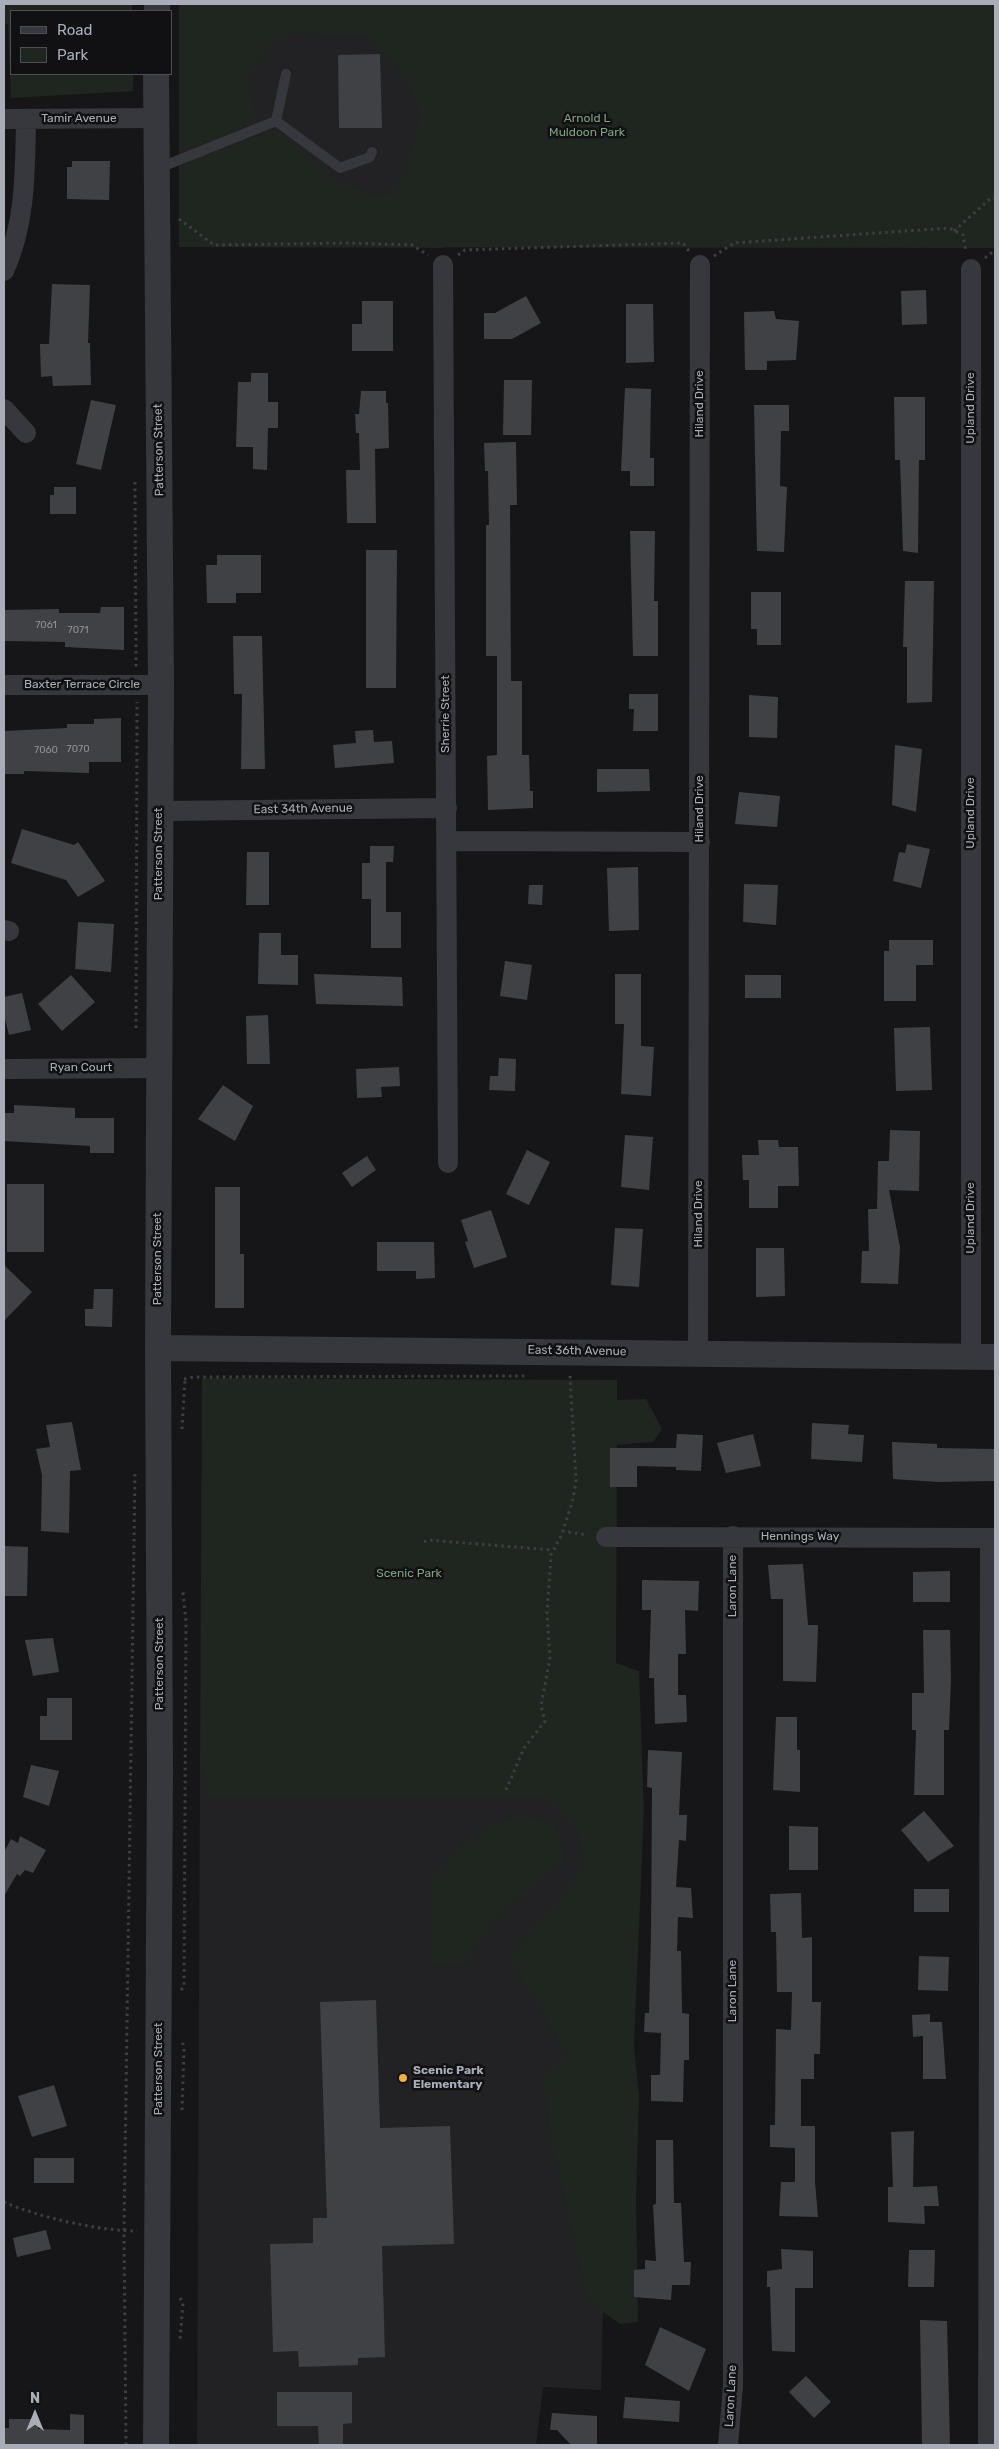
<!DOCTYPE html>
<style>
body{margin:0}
#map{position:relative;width:999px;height:2449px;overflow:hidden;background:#161618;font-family:Rubik,sans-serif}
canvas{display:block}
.frame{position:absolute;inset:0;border:5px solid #a8adb8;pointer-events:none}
.legend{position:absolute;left:10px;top:10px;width:162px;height:65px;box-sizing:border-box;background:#111113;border:1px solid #4d4f55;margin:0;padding:6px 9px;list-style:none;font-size:15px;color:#a8adb8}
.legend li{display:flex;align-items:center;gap:10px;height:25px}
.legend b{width:25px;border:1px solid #4d4f55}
.north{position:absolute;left:10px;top:2389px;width:50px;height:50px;-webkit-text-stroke:4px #111113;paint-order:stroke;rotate:0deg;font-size:14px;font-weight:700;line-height:20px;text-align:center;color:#a8adb8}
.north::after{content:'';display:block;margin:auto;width:18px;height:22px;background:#a8adb8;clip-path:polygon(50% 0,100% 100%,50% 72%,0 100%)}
</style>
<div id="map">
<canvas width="999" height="2449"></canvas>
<div class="frame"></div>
<ul class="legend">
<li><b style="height:6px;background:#37383d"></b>Road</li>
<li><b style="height:14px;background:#1e261f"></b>Park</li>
</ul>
<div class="north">N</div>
</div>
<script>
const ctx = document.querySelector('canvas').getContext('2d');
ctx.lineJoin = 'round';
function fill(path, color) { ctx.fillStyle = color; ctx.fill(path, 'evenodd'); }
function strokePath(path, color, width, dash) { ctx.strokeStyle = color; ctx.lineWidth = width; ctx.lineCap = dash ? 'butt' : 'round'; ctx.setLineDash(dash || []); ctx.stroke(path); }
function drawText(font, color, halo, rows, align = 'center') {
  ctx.font = font + ' Rubik,sans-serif'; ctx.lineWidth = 5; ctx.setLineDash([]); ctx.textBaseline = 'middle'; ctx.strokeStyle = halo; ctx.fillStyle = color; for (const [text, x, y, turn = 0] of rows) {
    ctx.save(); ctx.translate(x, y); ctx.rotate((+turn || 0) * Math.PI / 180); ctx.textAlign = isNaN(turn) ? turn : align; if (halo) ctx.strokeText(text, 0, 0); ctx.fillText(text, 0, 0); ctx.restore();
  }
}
fill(new Path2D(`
 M 179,10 L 443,10 L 443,248 L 179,247 Z
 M 200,1768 L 616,1770 L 601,2390 L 543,2387 L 536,2445 L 197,2445 Z`), '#222225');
fill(new Path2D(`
 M 4,4 L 132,4 L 132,11 L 11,11 L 11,74 L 133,74 L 133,91 L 11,98 L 8,25 L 4,22 Z
 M 179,4 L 995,4 L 995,248 L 179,247 L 179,167 C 200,158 262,128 281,135 C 299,141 318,167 334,180 C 345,189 352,180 367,196 L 389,195 L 406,170 L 421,113 L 407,82 L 368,36 L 320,36 L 300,31 L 271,44 L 246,80 L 256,115 C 243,135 202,143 179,151 Z
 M 202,1378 L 617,1380 L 617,1400 L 646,1399 L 662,1429 L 653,1442 L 617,1445 L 616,1663 L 639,1671 L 644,1811 L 634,2046 L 639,2096 L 636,2200 L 638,2322 L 620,2324 L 588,2301 L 549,2130 L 544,2075 L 567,2055 L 509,1956 L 560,1899 L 586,1862 L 575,1825 L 545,1797 L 211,1798 L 206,1793 L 205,1769 L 200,1768 Z
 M 517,1816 L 555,1822 L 566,1860 C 536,1885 478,1923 470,1963 L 430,1965 L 430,1880 L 456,1851 L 487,1827 Z`), '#1e261f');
fill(new Path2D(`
 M 380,54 L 382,128 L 339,128 L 338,55 Z
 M 72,161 L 110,161 L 109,200 L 67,199 L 67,167 L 72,167 Z
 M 52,284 L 90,285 L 88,343 L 90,343 L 91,385 L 53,386 L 52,376 L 41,377 L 40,344 L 49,344 Z
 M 926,290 L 927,324 L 902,325 L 901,291 Z
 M 526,296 L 541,323 L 512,339 L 484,339 L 484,313 L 495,313 Z
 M 362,301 L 393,301 L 393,351 L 352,351 L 352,324 L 362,324 Z
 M 626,304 L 653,304 L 654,362 L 626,363 Z
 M 774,311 L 776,319 L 799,321 L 796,360 L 767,361 L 767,370 L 745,370 L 744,312 Z
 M 251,373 L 268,373 L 268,402 L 278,402 L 278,428 L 268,428 L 267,470 L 253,469 L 253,447 L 236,447 L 238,382 L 251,382 Z
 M 504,380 L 532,380 L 531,435 L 503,435 Z
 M 625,388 L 651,389 L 650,458 L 654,458 L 654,486 L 630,486 L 630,471 L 621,471 Z
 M 361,391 L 386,391 L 386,403 L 388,403 L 389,448 L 375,449 L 376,523 L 347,523 L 346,470 L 360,470 L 359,433 L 356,433 L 355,414 L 359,414 Z
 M 894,397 L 925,397 L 925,460 L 919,460 L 918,553 L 903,551 L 900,460 L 895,460 Z
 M 91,400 L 116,405 L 101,470 L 76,464 Z
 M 754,405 L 789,405 L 789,431 L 781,431 L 780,486 L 787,487 L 784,552 L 757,551 Z
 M 516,442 L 517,505 L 510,505 L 511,681 L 522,681 L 522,755 L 529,755 L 530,791 L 533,791 L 533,808 L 488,810 L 487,756 L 497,755 L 497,656 L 486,656 L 486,525 L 489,525 L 488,471 L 485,471 L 484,443 Z
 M 54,487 L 76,487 L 76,514 L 50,514 L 50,495 L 54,495 Z
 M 630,531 L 655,531 L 654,601 L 658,601 L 658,656 L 633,656 Z
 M 366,550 L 397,550 L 396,688 L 366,688 Z
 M 217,555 L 261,555 L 261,593 L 236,593 L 236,603 L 207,603 L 206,565 L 217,565 Z
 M 905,581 L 934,581 L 932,702 L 907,703 L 907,647 L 903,647 Z
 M 751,592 L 781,592 L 781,645 L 757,645 L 757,629 L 751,629 Z
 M 101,607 L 124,607 L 124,650 L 65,647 L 65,642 L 4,641 L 4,610 L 59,609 L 59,613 L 100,613 Z
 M 233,636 L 262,636 L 265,769 L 241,769 L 242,694 L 234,694 Z
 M 629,694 L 658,694 L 658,731 L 633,731 L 634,709 L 629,709 Z
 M 749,695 L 778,697 L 777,738 L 749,737 Z
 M 121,718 L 121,762 L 89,762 L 89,773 L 24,771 L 24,774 L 4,774 L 4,731 L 67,728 L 67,724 L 94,724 L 94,719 Z
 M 373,730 L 374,742 L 392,741 L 394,763 L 335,768 L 333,745 L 356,743 L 355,731 Z
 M 895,745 L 922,749 L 916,812 L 892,805 Z
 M 597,769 L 649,769 L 650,791 L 597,792 Z
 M 739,792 L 780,796 L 777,827 L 735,824 Z
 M 22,829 L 74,845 L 78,842 L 105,881 L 78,897 L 66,880 L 11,863 Z
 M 907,844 L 930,849 L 921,888 L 893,881 L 899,852 L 905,853 Z
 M 370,846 L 394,846 L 393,862 L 386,862 L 386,912 L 401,912 L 401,948 L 371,948 L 371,899 L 362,899 L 362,863 L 370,863 Z
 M 247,852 L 269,852 L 269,905 L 246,905 Z
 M 638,867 L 639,930 L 609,931 L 607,868 Z
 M 744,884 L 778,885 L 776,925 L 743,922 Z
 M 529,885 L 543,885 L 542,905 L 528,904 Z
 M 78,922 L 114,924 L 111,972 L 75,969 Z
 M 259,933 L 281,933 L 281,955 L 298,955 L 298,985 L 258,984 Z
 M 889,940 L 933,940 L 933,965 L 916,965 L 916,1001 L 884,1001 L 884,951 L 889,951 Z
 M 505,961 L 532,965 L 527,1000 L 500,996 Z
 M 314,974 L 402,977 L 403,1006 L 316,1004 Z
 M 615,974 L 641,974 L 641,1046 L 654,1047 L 651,1096 L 621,1094 L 624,1024 L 615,1024 Z
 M 71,975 L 95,1002 L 62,1031 L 38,1004 Z
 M 745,975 L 781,975 L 781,998 L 745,998 Z
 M 22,993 L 31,1030 L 9,1035 L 4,1015 L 4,997 Z
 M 268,1015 L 270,1064 L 247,1064 L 246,1016 Z
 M 930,1027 L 932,1090 L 896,1091 L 894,1028 Z
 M 499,1058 L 516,1059 L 515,1091 L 489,1090 L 490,1076 L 498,1076 Z
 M 399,1067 L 400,1086 L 381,1087 L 382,1097 L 357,1098 L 356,1069 Z
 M 223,1085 L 253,1106 L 235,1141 L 198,1119 Z
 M 14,1105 L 75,1108 L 75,1118 L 114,1118 L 114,1153 L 90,1153 L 90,1146 L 4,1141 L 4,1113 L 14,1113 Z
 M 890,1130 L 920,1131 L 919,1191 L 889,1190 L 900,1247 L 898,1284 L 861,1283 L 862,1251 L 869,1251 L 868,1209 L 877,1209 L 878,1161 L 889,1161 Z
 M 625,1135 L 653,1137 L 649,1190 L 621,1187 Z
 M 758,1140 L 778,1140 L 779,1147 L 798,1147 L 799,1186 L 778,1186 L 778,1208 L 749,1208 L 749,1180 L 743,1180 L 742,1155 L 759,1155 Z
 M 527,1150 L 550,1162 L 529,1205 L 506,1194 Z
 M 367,1156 L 376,1170 L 352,1187 L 342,1173 Z
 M 7,1184 L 44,1184 L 44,1252 L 7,1252 Z
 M 215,1187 L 240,1187 L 240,1254 L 244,1254 L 244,1308 L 215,1308 Z
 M 491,1210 L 507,1257 L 474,1268 L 465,1242 L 468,1241 L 461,1220 Z
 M 615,1228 L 643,1229 L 639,1287 L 611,1285 Z
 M 377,1242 L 434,1242 L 435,1278 L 416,1279 L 416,1271 L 377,1271 Z
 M 756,1248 L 784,1248 L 785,1296 L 756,1297 Z
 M 4,1265 L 32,1292 L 4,1321 Z
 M 94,1289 L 113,1289 L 112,1327 L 85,1326 L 85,1309 L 93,1309 Z
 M 72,1422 L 81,1470 L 70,1471 L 69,1533 L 41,1531 L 42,1475 L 36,1449 L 50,1447 L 46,1425 Z
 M 812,1423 L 849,1425 L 848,1434 L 864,1435 L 862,1462 L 811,1459 Z
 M 677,1434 L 703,1435 L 701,1471 L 676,1470 L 676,1467 L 637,1466 L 637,1487 L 610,1487 L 610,1448 L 676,1448 Z
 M 753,1434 L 761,1466 L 726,1473 L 717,1443 Z
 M 892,1442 L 937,1444 L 937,1448 L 995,1449 L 995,1481 L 937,1482 L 893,1479 Z
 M 4,1546 L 28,1547 L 27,1596 L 4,1596 Z
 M 803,1564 L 808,1625 L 818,1625 L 816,1682 L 783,1681 L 783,1599 L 771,1599 L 768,1565 Z
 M 950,1571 L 950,1602 L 913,1602 L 913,1572 Z
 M 642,1580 L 699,1581 L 698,1611 L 685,1610 L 686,1654 L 678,1654 L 678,1695 L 686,1695 L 687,1722 L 655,1724 L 654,1678 L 649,1678 L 651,1610 L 642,1610 Z
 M 923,1630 L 950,1630 L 951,1679 L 949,1730 L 944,1730 L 944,1795 L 914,1795 L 916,1730 L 912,1730 L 912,1693 L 924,1693 Z
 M 53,1638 L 59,1672 L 33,1676 L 25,1640 Z
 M 47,1698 L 72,1698 L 72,1740 L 40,1740 L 40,1716 L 47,1716 Z
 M 776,1717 L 797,1717 L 797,1750 L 800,1750 L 800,1792 L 773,1790 Z
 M 648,1750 L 682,1752 L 679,1815 L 687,1815 L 686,1841 L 679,1840 L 676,1887 L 691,1888 L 693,1918 L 678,1917 L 677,1951 L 681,1951 L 682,2013 L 689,2014 L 689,2060 L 684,2060 L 683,2102 L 651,2101 L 651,2075 L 660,2075 L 661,2033 L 644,2032 L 645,2013 L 649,2013 L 651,1936 L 652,1788 L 647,1787 Z
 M 31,1765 L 59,1771 L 49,1806 L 23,1797 Z
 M 924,1811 L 954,1846 L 928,1862 L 901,1830 Z
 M 789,1826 L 818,1827 L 818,1870 L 789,1870 Z
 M 20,1836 L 46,1850 L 33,1873 L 25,1870 L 20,1876 L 17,1874 L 4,1896 L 4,1852 L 11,1839 L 18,1843 Z
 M 914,1889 L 949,1889 L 949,1912 L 914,1912 Z
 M 801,1893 L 802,1938 L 812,1937 L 812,2002 L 821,2002 L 820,2054 L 814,2054 L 814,2079 L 801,2079 L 801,2126 L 815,2126 L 815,2182 L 818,2217 L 779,2216 L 781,2182 L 795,2182 L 795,2148 L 770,2147 L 770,2125 L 775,2125 L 776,2029 L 791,2030 L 792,1992 L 777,1992 L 776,1932 L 771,1932 L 770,1894 Z
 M 919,1956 L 949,1957 L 948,1991 L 918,1990 Z
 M 376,2000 L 380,2128 L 450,2126 L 454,2244 L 382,2246 L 385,2357 L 358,2358 L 358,2365 L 299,2367 L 298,2351 L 273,2352 L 270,2244 L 313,2243 L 313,2218 L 327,2218 L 320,2002 Z
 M 930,2014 L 930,2022 L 942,2022 L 946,2079 L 923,2079 L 923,2036 L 913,2037 L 912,2015 Z
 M 54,2085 L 67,2126 L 32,2137 L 18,2096 Z
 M 914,2131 L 913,2187 L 937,2186 L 939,2206 L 924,2206 L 925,2224 L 888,2222 L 888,2187 L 893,2187 L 891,2132 Z
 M 656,2140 L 673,2140 L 674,2203 L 681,2203 L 684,2262 L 691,2262 L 690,2285 L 672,2285 L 671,2300 L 634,2297 L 634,2270 L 645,2269 L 645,2260 L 656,2261 L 653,2205 L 656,2204 Z
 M 34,2158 L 74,2158 L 74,2183 L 34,2183 Z
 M 46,2230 L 51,2249 L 17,2257 L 13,2238 Z
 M 781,2249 L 813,2251 L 813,2288 L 795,2288 L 795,2352 L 772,2351 L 770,2287 L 767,2287 L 767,2271 L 782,2269 Z
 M 909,2250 L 935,2250 L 934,2287 L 908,2287 Z
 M 920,2320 L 947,2321 L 950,2445 L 922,2445 Z
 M 660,2327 L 706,2349 L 689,2391 L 645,2365 Z
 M 806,2376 L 831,2402 L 814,2418 L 789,2392 Z
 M 277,2392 L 352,2392 L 352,2423 L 343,2424 L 343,2445 L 319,2445 L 318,2426 L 277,2426 Z
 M 625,2397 L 680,2401 L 679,2422 L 623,2418 Z
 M 552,2413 L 597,2416 L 597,2445 L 571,2445 L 557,2430 L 550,2430 Z
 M 70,2414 L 84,2415 L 84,2445 L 4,2445 L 4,2428 L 9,2428 L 9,2419 L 38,2419 L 38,2429 L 70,2430 Z`), '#404145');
strokePath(new Path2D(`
 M 179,219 L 214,245 L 349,243 L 412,245 L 428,255
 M 954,231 L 991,198 L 995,198
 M 458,255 L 465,250 L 683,243 L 689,251
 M 714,256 L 734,243 L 949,228 L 963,235 L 966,251
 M 985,258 L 995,250
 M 135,482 L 136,668
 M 136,1028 L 137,702
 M 184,1379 L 195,1377 L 525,1376
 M 182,1429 L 185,1379
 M 562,1531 L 588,1535
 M 424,1542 L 428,1540 L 553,1550
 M 506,1790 L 524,1748 L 545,1721 L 541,1706 L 550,1658 L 547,1613 L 551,1555 L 562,1534 L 573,1499 L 576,1480 L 570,1376
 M 181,1990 L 184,1987 L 186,1622 L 183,1592
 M 182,2110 L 184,2049 L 182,2039
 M 4,2202 C 37,2217 100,2231 137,2231
 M 180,2298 L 183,2303 L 180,2340
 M 126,2445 L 124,2231 L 135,1472`), '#3d3f44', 3, [2.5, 4]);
strokePath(new Path2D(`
 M 276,121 L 340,168 L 370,157 L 372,152
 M 159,168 L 276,121 L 286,74`), '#37383d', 10);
strokePath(new Path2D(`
 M 4,119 L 155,118
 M 443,265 L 448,1163
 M 971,269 L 971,1357
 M 4,271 C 26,223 25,171 26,119
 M 4,409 L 26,433
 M 4,685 L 161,685
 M 159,811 L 447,808
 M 446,841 L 700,842
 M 4,930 L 9,931
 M 4,1069 L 159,1068
 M 698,1353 L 700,265
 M 606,1537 L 995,1538
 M 728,2445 L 733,2386 L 733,1536
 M 988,2445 L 990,1538`), '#37383d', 20);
strokePath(new Path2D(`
 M 157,4 L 157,11
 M 156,74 L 161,685 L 158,1348 L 160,1771 L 156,2445
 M 158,1348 L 995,1357`), '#37383d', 26);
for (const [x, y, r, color] of [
 [403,2078,5,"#f2b134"]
]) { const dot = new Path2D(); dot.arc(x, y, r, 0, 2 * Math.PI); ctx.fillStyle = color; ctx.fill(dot); strokePath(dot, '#111113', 2); }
drawText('10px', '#8e929b', null, [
 ["7061",46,625],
 ["7071",78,630],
 ["7070",78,749],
 ["7060",46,750]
]);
drawText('12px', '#a8adb8', '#111113', [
 ["Tamir Avenue",79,119],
 ["Hiland Drive",700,404,-90],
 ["Upland Drive",971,408,-90],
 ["Patterson Street",159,450,-91],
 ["Baxter Terrace Circle",82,685],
 ["Sherrie Street",446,714,-90],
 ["East 34th Avenue",303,809,-1],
 ["Hiland Drive",700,809,-90],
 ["Upland Drive",971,813,-90],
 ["Patterson Street",159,854,-90],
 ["Ryan Court",81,1068],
 ["Hiland Drive",699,1214,-90],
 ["Upland Drive",971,1218,-90],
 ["Patterson Street",158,1259,-90],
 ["East 36th Avenue",577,1351,1],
 ["Hennings Way",800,1537],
 ["Laron Lane",733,1586,-90],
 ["Patterson Street",160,1664,-90],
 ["Laron Lane",733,1991,-90],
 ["Patterson Street",159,2069,-90],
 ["Laron Lane",731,2396,-87]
]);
drawText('12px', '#7fa381', '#111113', [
 ["Arnold L",587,119],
 ["Muldoon Park",587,133],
 ["Scenic Park",409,1574]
]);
drawText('bold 12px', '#a8adb8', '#111113', [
 ["Scenic Park",413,2071],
 ["Elementary",413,2085]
], 'left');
</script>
